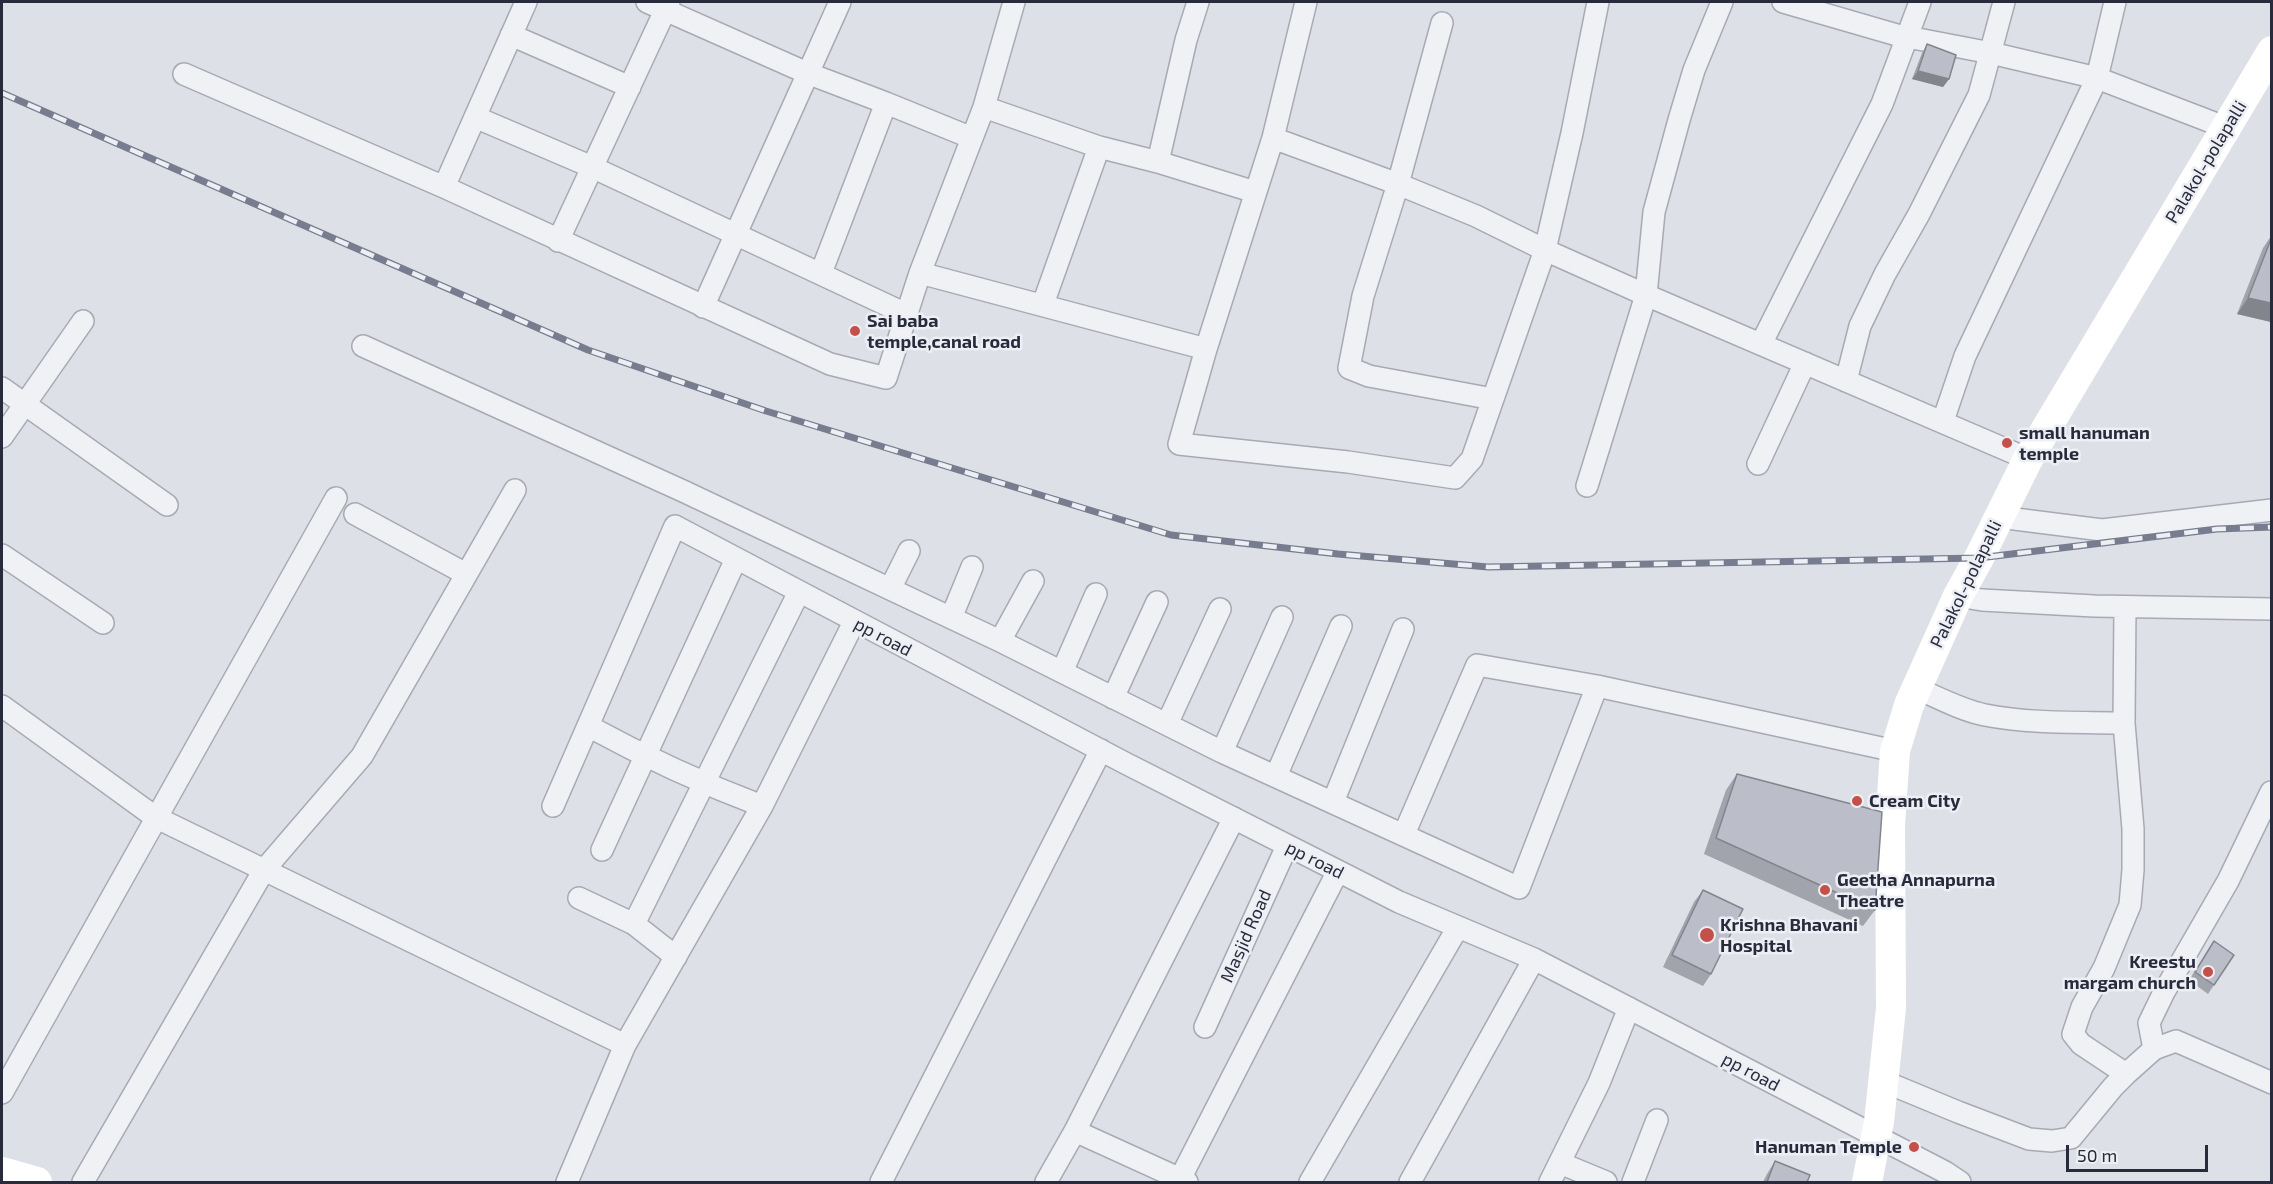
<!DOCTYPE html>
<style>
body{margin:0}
#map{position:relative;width:2273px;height:1184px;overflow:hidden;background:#dee0e7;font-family:"Exo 2",sans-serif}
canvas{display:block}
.frame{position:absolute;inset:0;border:3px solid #282b3c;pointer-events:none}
.scale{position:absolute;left:2066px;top:1145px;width:142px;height:27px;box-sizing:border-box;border:3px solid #282b3c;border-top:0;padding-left:8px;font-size:18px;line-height:21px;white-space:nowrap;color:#282b3c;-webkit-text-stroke:4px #edeff4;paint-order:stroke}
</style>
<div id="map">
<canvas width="2273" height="1184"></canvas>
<div class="frame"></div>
<div class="scale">50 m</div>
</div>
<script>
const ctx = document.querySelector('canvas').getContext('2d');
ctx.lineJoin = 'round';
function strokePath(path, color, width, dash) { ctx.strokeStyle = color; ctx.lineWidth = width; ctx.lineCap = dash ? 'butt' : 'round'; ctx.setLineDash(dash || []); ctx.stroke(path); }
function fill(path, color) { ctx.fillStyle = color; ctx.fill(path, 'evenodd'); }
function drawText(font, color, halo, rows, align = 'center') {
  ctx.font = font + ' "Exo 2",sans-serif'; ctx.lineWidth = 5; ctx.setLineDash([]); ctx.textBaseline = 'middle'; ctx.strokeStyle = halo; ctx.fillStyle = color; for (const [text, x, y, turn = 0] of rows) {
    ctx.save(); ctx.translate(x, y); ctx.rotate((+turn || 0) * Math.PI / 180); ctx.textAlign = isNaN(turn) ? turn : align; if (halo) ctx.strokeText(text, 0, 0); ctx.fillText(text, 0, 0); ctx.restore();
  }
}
const street = new Path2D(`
 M 647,2 L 807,73 L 886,103
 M 1306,2 L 1273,138 L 1206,349 L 1179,444 L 1348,462 L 1455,478 L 1472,459 L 1545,250 L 1572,133 L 1598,2
 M 1783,2 L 1897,35 L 1991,53 L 2097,78 L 2227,128
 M 1442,23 L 1398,184 L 1363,296 L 1349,368 L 1369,376 L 1493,399
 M 511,35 L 630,87
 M 184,74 L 444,187 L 830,364 L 886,378 L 920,273 L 984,107 L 1014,2
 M 984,107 L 1099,147 L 1158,162 L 1255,192
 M 475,117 L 592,167 L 906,314
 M 1273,138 L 1398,184 L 1476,216 L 1545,250 L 1646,295 L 2028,459
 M 1158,162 L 1186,40 L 1198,2
 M 444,187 L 526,2
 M 558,241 L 669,2
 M 821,273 L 886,103 L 972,138
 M 920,273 L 1206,349
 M 1043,304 L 1099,147
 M 703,307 L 840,2
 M 1761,344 L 1882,104 L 1920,2
 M 363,346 L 683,491 L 1000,641 L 1222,752 L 1519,888 L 1597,686
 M 1846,381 L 1860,326 L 1885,274 L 1919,214 L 1979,95 L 2004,2
 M 2,388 L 167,505
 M 1943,421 L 1965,356 L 2097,78 L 2115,2
 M 2,437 L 83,321
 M 1758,464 L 1805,363
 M 1587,486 L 1646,295 L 1654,212 L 1679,120 L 1694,70 L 1722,2
 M 355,514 L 466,574
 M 1999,517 L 2102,530 L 2272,510
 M 2,555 L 103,623
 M 890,589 L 909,551
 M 1958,596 L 1982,600 L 2094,606 L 2272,609
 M 2125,607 L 2124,723 L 2133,829 L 2133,870 L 2130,905 L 2104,968 L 2082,1007 L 2073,1034 L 2081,1044 L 2126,1074
 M 951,618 L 972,567
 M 1000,641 L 1033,581
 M 1062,672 L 1096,594
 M 1916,688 C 1939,698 1961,710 1985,715 C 2030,724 2079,722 2124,723
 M 1113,698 L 1157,602
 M 2,706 L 155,817 L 625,1045
 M 1167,724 L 1220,609
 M 588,726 C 645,757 701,783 762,806
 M 1222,752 L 1282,617
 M 1276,776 L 1341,626
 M 1333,802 L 1403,629
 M 553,806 L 675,526 L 1125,763 L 1338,871 L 1399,902 L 1534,959 L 1945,1172 L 1960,1182
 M 1404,834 L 1477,665 L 1597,686 L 1895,751
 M 602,850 L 736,559
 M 579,898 L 634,924 L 676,957
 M 634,924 L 799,592
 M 1205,1027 L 1287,846
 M 2154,1049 L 2149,1023 L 2164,992 L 2228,881 L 2271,792
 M 1883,1081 L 1958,1112 L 2029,1139 L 2052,1141 L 2071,1138 L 2113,1087 L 2126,1074 L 2154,1049 L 2176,1041 L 2272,1083
 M 2,1093 L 336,498
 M 1075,1131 L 1187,1182
 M 1560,1163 L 1606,1182
 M 1180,1179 L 1338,871
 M 83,1182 L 264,870 L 362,756 L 515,490
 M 567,1182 L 625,1045 L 762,806 L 854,622
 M 881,1182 L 1101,750
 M 1046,1182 L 1075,1131 L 1234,818
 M 1310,1182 L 1458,927
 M 1410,1182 L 1534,959
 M 1550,1182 L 1599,1083 L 1629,1008
 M 1633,1182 L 1657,1120`);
strokePath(street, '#a7aab4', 24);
strokePath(street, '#f0f1f5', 21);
strokePath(new Path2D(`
 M 2,1172 L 37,1182
 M 1867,1182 L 1879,1122 L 1891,1008 L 1890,825 L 1895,751 L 1909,705 L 1958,596 L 1979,558 L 2028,459 L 2272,51`), '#fff', 30);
const rail = new Path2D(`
 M 2,93 L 588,350 L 766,411 L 1171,535 L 1338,554 L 1488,567 L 1979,558 L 2217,529 L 2272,527`);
strokePath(rail, '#787c8f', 7);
strokePath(rail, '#edeff4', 4.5, [14]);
fill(new Path2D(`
 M 1927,44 L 1949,79 L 1943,87 L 1912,79 L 1922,53 Z
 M 2271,236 L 2271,322 L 2237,314 L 2263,248 Z
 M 1737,774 L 1875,910 L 1863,926 L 1704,854 L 1726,790 Z
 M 1703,890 L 1711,974 L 1703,986 L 1663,967 L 1694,902 Z
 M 2214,941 L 2234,955 L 2208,994 L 2189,980 Z
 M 1775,1161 L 1807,1182 L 1763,1182 L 1767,1174 Z`), '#a1a3ad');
fill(new Path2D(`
 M 1918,71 L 1949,79 L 1943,87 L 1912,79 Z
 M 2248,298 L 2271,303 L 2271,322 L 2237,314 Z`), '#83858d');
const building = new Path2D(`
 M 1927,44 L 1956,55 L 1949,79 L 1918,71 Z
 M 2271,239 L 2271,303 L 2248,298 Z
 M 1737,774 L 1882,812 L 1875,910 L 1716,838 Z
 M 1703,890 L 1743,909 L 1711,974 L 1672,955 Z
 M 2214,941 L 2234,955 L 2214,985 L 2195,972 Z
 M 1775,1161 L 1810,1175 L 1807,1182 L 1767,1182 Z`);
fill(building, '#bbbec9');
strokePath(building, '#83858d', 1.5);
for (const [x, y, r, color] of [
 [855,331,6,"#c54f49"],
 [2007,443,6,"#c54f49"],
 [1857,801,6,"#c54f49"],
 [1825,890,6,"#c54f49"],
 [1707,935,8,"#c54f49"],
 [2208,972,6,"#c54f49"],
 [1914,1147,6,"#c54f49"]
]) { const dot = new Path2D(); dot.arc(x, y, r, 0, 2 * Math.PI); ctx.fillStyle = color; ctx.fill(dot); strokePath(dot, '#edeff4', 2); }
drawText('18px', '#282b3c', '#edeff4', [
 ["Palakol-polapalli",2206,162,-59],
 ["Palakol-polapalli",1966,584,-64],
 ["pp road",883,637,28],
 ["pp road",1315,860,27],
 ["Masjid Road",1246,936,-66],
 ["pp road",1751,1072,28]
]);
drawText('bold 18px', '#282b3c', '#edeff4', [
 ["Sai baba",867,321],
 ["temple,canal road",867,342],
 ["small hanuman",2019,433],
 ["temple",2019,454],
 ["Cream City",1869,801],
 ["Geetha Annapurna",1837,880],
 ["Theatre",1837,901],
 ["Krishna Bhavani",1720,925],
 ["Hospital",1720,946],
 ["Kreestu",2196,962,"right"],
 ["margam church",2196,983,"right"],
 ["Hanuman Temple",1902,1147,"right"]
], 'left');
</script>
